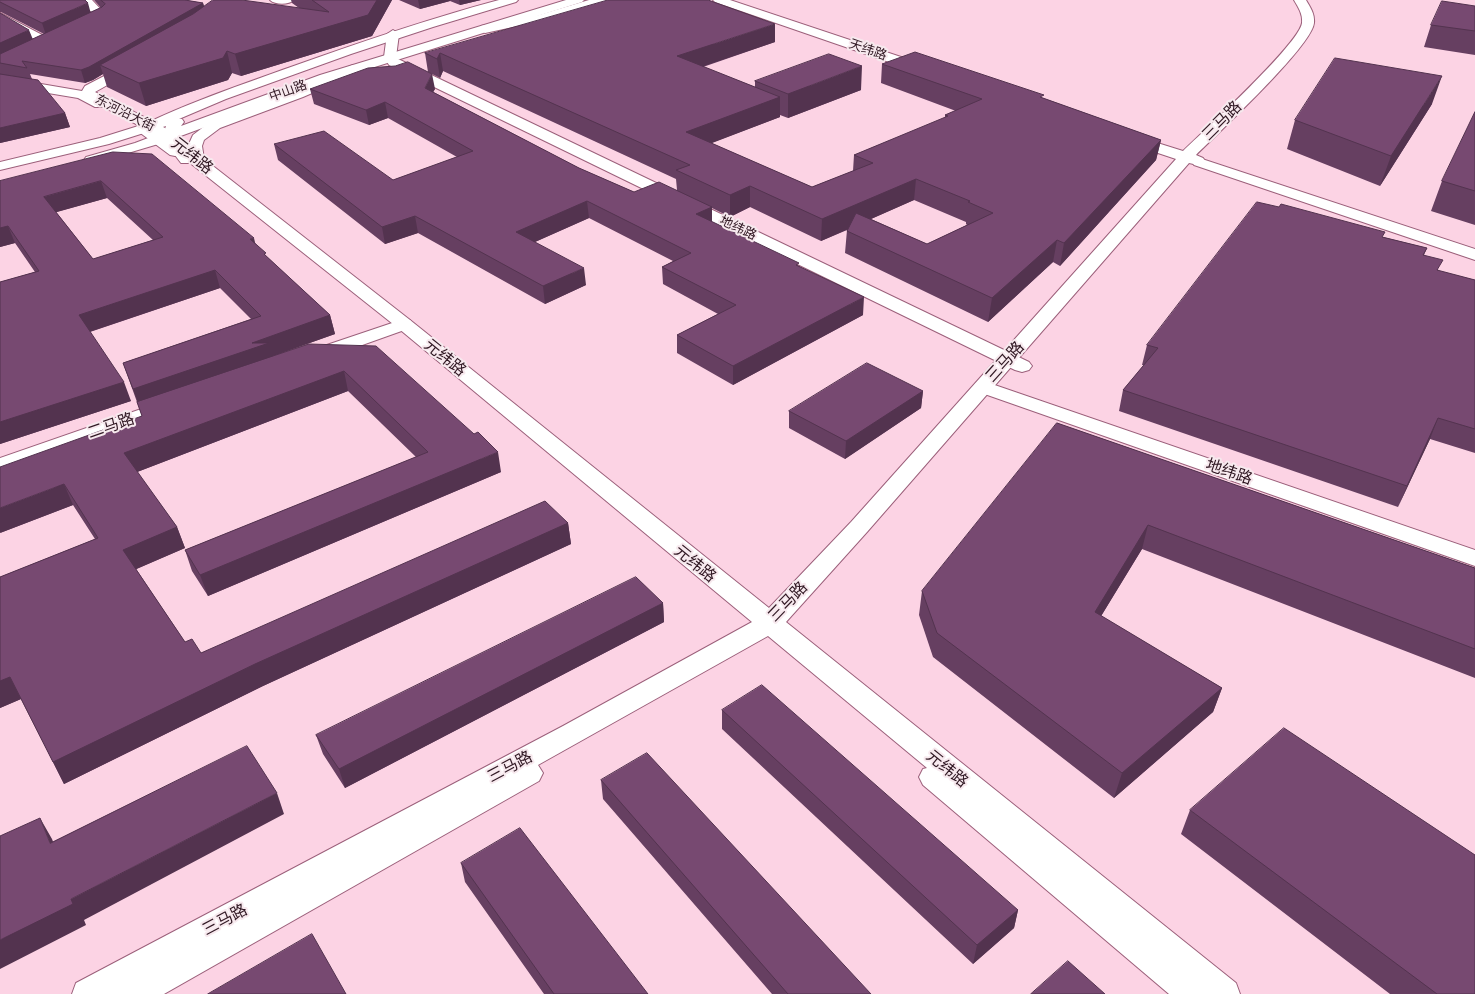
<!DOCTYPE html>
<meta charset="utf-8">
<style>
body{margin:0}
canvas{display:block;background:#fcd3e4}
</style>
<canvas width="1475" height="994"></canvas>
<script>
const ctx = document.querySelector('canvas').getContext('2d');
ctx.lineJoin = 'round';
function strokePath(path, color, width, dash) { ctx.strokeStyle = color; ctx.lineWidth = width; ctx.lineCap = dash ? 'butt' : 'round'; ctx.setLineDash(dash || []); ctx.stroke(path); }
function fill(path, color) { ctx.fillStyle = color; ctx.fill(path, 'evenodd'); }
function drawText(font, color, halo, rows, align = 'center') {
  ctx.font = font + ' "Alegreya Sans","Noto Sans SC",sans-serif'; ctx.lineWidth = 4; ctx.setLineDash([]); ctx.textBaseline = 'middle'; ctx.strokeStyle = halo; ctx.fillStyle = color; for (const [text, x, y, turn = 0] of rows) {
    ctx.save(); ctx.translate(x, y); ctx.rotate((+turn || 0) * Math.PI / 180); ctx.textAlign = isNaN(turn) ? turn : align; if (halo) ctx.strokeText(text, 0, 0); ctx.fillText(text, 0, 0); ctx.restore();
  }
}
const street = new Path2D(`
 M 80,0 L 92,0 L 107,16 L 86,28 L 78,28 L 76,25 L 94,15 Z
 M 270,0 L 294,0 C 289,5 275,5 270,0 Z
 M 0,13 L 50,39 L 52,42 L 46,46 L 42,45 L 0,22 Z
 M 393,30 L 399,34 L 396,57 L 398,59 L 1029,362 L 1032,366 L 1029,370 L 1022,372 L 1015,370 L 389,65 L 384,57 L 387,34 Z
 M 131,62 L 136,63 L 137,66 L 136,69 L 95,92 L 165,128 L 173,136 L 171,139 L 161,139 L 155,134 L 104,107 L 95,107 L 78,98 L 0,85 L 0,77 L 82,91 L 85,86 Z
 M 1199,158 L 1475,249 L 1475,260 L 1194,165 L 1192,162 L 1194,159 Z
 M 404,319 L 410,320 L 413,324 L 410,328 L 323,359 L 316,361 L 309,359 L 307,355 L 309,351 Z
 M 983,381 L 1475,550 L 1475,566 L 976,391 L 973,387 L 976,383 Z
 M 170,399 L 177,401 L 180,405 L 177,409 L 0,471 L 0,458 Z`);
const secondary = new Path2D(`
 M 499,0 L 518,0 L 516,2 L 433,27 L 351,54 L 226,99 L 153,130 L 160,135 C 169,127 180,140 188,146 L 193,135 L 210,122 L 293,91 L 353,65 L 363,65 L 364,68 L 363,71 L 303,97 L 220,128 L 204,140 L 202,146 L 204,159 L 410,320 L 769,608 L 851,522 L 1176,159 L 1125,142 L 1123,139 L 1125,136 L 1135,136 L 1183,151 C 1204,131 1299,44 1302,23 C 1303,14 1298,7 1294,0 L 1306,0 C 1310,7 1315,14 1314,23 C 1312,46 1217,134 1196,155 L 1203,158 L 1205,161 L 1203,164 L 1198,165 L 1189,163 L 867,532 L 786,622 L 1236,983 L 1240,994 L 1169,994 L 923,785 L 919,777 L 923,769 L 927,768 L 768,636 L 538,765 L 543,773 L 539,781 L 164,994 L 72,994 L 76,983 L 563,726 L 752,622 L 398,328 L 180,155 L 175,156 L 170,155 L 135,129 L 137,126 L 145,126 L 147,123 C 193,101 241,85 288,68 C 358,43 428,19 499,0 Z
 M 589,0 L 607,0 L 605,2 L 545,20 L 485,33 L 479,29 L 481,26 L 539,15 Z
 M 713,0 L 730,0 L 928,66 L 929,69 L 923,73 L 918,72 L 715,2 Z`);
const primary = new Path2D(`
 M 566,0 L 584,0 L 582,2 L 330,81 L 178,137 L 182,146 L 193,160 L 191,163 L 181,163 L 165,142 L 91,164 L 86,163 L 84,160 L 86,157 L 135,143 L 164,132 L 166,126 L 109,144 L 0,170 L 0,162 L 100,138 L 167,117 L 182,119 L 184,122 L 181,126 L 320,75 Z`);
strokePath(street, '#9c607b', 2);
strokePath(secondary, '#9c607b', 2);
strokePath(primary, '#9c607b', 2);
fill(street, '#fff');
fill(secondary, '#fff');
fill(primary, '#fff');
fill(new Path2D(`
 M 0,0 L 91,12 L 101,8 L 94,0 L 185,0 L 203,3 L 204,6 L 299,8 L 292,3 L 291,0 L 392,0 L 372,36 L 241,76 L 232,73 L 228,80 L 146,106 L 107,87 L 103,74 L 93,80 L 85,83 L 30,74 L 32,79 L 65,113 L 70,127 L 0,143 L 0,13 L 33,39 L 44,34 L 1,12 L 0,12 Z
 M 399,0 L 481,0 L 460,5 L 450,1 L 420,9 Z
 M 1475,6 L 1475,55 L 1424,47 L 1431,25 Z
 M 775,42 L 703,67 L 755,87 L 755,81 L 861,90 L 788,118 L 780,115 L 780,117 L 711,143 L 812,187 L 853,171 L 854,155 L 945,118 L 945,115 L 956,111 L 881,83 L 882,64 L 1043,98 L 1161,140 L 1156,160 L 1060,266 L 1053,262 L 988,322 L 845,253 L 847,230 L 821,241 L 750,207 L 730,217 L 712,208 L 712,222 L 799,266 L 863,315 L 733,385 L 677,353 L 677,335 L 718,314 L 663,284 L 662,267 L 673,261 L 589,218 L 535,242 L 586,285 L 545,304 L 418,233 L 385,244 L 278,160 L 274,144 L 393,180 L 457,157 L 388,118 L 369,125 L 314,104 L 310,89 L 435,89 L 433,92 L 579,168 L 634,192 L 677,190 L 676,179 L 443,71 L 440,78 L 428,72 L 425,53 ZM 914,200 L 966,222 L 966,224 L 967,225 L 927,244 L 871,219 Z
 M 1432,104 L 1380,186 L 1287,149 L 1295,120 Z
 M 1475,112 L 1475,225 L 1431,211 L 1442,181 Z
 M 113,152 L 256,244 L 267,257 L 330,315 L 335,334 L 273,356 L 309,344 L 501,472 L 208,596 L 192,571 L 185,550 L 416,457 L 348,391 L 137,472 L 177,527 L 185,548 L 136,569 L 185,642 L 201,653 L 568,523 L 571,544 L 263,686 L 64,784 L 21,699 L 0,708 L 0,577 L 95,539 L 73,505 L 0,533 L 142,416 L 123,363 L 251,319 L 220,288 L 90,332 L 131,401 L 0,444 L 0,282 L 35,272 L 15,243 L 0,247 L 0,181 ZM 107,198 L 153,240 L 93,259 L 56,212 Z
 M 1383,237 L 1427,248 L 1424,255 L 1439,271 L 1475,280 L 1475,453 L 1430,439 L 1398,507 L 1119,411 L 1123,390 L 1144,365 L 1142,365 L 1147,345 Z
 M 923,391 L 921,408 L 845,459 L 789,428 L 789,411 Z
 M 1057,423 L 1475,568 L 1475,678 L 1142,549 L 1101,616 L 1222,688 L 1213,712 L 1114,798 L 933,657 L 919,615 L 922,591 Z
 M 663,603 L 664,622 L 345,788 L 323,754 L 316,735 Z
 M 722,710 L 1018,910 L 1014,928 L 973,964 L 722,729 Z
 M 601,780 L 871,994 L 772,994 L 603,799 Z
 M 1190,810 L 1475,994 L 1390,994 L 1181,834 Z
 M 461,863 L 648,994 L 544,994 L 465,882 Z`), '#663f61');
fill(new Path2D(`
 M 377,0 L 392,0 L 372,36 L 241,76 L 235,54 Z
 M 418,0 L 450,0 L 450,1 L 420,9 Z
 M 459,0 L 481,0 L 460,5 Z
 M 88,3 L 91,14 L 46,35 L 42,23 Z
 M 203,3 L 206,14 L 100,65 L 103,74 L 93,80 L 85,83 L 81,70 Z
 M 775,24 L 775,42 L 677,75 L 677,56 Z
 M 29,30 L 34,42 L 0,57 L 0,43 Z
 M 227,51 L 232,73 L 228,80 L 146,106 L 139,83 Z
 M 440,53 L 443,71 L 440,78 L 437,59 Z
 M 862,66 L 861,90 L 788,118 L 788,94 Z
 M 432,74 L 435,89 L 427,103 L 425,88 Z
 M 1442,76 L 1432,104 L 1380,186 L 1391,156 Z
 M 780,97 L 780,117 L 686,153 L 686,132 Z
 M 385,102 L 388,118 L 369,125 L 366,110 Z
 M 65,113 L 70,127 L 0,143 L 0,128 Z
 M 1161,140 L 1156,160 L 1060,266 L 1064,243 Z
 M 916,179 L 914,200 L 821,241 L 822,219 Z
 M 101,181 L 107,198 L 50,214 L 44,197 Z
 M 750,186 L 750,207 L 730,217 L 730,195 Z
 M 587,201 L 589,218 L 519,249 L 516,232 Z
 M 712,207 L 712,224 L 696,214 Z
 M 415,216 L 418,233 L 385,244 L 382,227 Z
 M 8,226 L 15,243 L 0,247 L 0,228 Z
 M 254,238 L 258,255 L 250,239 Z
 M 1057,240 L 1053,262 L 988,322 L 992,298 Z
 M 584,268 L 586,285 L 545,304 L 543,286 Z
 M 215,270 L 220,288 L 86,333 L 79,315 Z
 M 864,297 L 863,315 L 733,385 L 733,366 Z
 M 330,315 L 335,334 L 273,356 L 275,362 L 140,408 L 133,389 L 252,343 Z
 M 344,371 L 348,391 L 132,474 L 124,453 Z
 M 124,382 L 131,401 L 0,444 L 0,422 Z
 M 923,391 L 921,408 L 845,459 L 846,441 Z
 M 1438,418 L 1430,439 L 1398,507 L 1407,486 Z
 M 498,452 L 501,472 L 208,596 L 200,575 Z
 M 64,484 L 73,505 L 0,533 L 0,508 Z
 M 568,523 L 571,544 L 263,686 L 64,784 L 53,762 L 255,664 Z
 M 1148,525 L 1142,549 L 1089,636 L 1095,612 Z
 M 177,527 L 185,548 L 132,571 L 123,550 Z
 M 663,603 L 664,622 L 345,788 L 339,769 Z
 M 10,677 L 21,699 L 0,708 L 0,681 Z
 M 1222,688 L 1213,712 L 1114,798 L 1122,773 Z
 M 277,793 L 284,814 L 84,920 L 86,925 L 0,969 L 0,940 L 71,899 Z
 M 40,818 L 52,839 L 62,865 L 50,843 Z
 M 1018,910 L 1014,928 L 973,964 L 977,945 Z`), '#53334f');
const building = new Path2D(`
 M 0,0 L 85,0 L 88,3 L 42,23 L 0,2 Z
 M 101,0 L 185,0 L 203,3 L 89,67 L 81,70 L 22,61 L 27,68 L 0,63 L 0,54 L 102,7 L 105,4 Z
 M 213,0 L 242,0 L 329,12 L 312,0 L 377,0 L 368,15 L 235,54 L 227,51 L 223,58 L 139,83 L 100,65 L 193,14 Z
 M 608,0 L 708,0 L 775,24 L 677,56 L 780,97 L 686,132 L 812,187 L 873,163 L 854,155 L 948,116 L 945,115 L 982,99 L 882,64 L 915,52 L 1044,95 L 1040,97 L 1161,140 L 1064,243 L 1057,240 L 992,298 L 847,231 L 856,213 L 927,244 L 993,213 L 968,202 L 970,201 L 916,179 L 822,219 L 750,186 L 730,195 L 676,170 L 690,165 L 440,53 L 437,59 L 425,53 Z
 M 1442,1 L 1475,6 L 1475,31 L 1431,25 Z
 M 0,13 L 29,30 L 0,43 Z
 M 829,54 L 862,66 L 788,94 L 755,81 Z
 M 1335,58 L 1442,76 L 1391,156 L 1295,120 Z
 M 408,62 L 432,74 L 425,88 L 579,168 L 634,192 L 659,182 L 712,207 L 696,214 L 799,263 L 796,265 L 864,297 L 733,366 L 677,335 L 736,305 L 662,267 L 691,253 L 587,201 L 516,232 L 584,268 L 543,286 L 415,216 L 382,227 L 274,144 L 324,131 L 393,180 L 473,151 L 385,102 L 366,110 L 310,89 L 368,68 L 395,66 Z
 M 0,74 L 38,80 L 65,113 L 0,128 Z
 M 1475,112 L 1475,191 L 1442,181 Z
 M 113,152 L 152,154 L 254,238 L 250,239 L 266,253 L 264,254 L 330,315 L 252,343 L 269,343 L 133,389 L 123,363 L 261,316 L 215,270 L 79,315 L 124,382 L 0,422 L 0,282 L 39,271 L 8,226 L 0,228 L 0,181 ZM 101,181 L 163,237 L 93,259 L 44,197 Z
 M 1257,202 L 1279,207 L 1281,204 L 1385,232 L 1382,237 L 1427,248 L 1423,255 L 1443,260 L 1437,270 L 1475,280 L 1475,429 L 1438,418 L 1407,486 L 1123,390 L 1158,348 L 1147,345 Z
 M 309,344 L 376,346 L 474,434 L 478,432 L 498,452 L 200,575 L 185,550 L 428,452 L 344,371 L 124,453 L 177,527 L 123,550 L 185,642 L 192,639 L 201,653 L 545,501 L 568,523 L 255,664 L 53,762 L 10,677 L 0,681 L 0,577 L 98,538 L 64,484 L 0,508 L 0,467 L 142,416 L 137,402 Z
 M 867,363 L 923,391 L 846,441 L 789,411 Z
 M 1057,423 L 1475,568 L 1475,649 L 1148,525 L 1095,612 L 1222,688 L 1122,773 L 937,633 L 922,591 Z
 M 636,577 L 663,603 L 339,769 L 316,735 Z
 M 762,685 L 1018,910 L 977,945 L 722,710 Z
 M 1284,728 L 1475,855 L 1475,994 L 1437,994 L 1190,810 Z
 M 247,746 L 277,793 L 71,899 L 73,904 L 0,940 L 0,836 L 40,818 L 50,843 Z
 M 647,753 L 871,994 L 788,994 L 601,780 Z
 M 520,828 L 648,994 L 554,994 L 461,863 Z
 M 312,934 L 346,994 L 208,994 Z
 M 1068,961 L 1105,994 L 1031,994 Z`);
fill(building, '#774971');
strokePath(building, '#53334f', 1);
drawText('13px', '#2f1722', '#f7e9ee', [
 ["天纬路",868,50,19],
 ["中山路",288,91,-20],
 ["东河沿大街",125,113,27],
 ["地纬路",738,228,26]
]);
drawText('16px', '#2f1722', '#f7e9ee', [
 ["三马路",1222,121,-45],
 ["元纬路",192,156,38],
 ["元纬路",445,358,39],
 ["三马路",1005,362,-48],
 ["二马路",111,426,-19],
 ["地纬路",1229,472,19],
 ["元纬路",695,564,39],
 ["三马路",788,602,-46],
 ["三马路",510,767,-28],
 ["元纬路",947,769,39],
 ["三马路",225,920,-28]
]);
</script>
